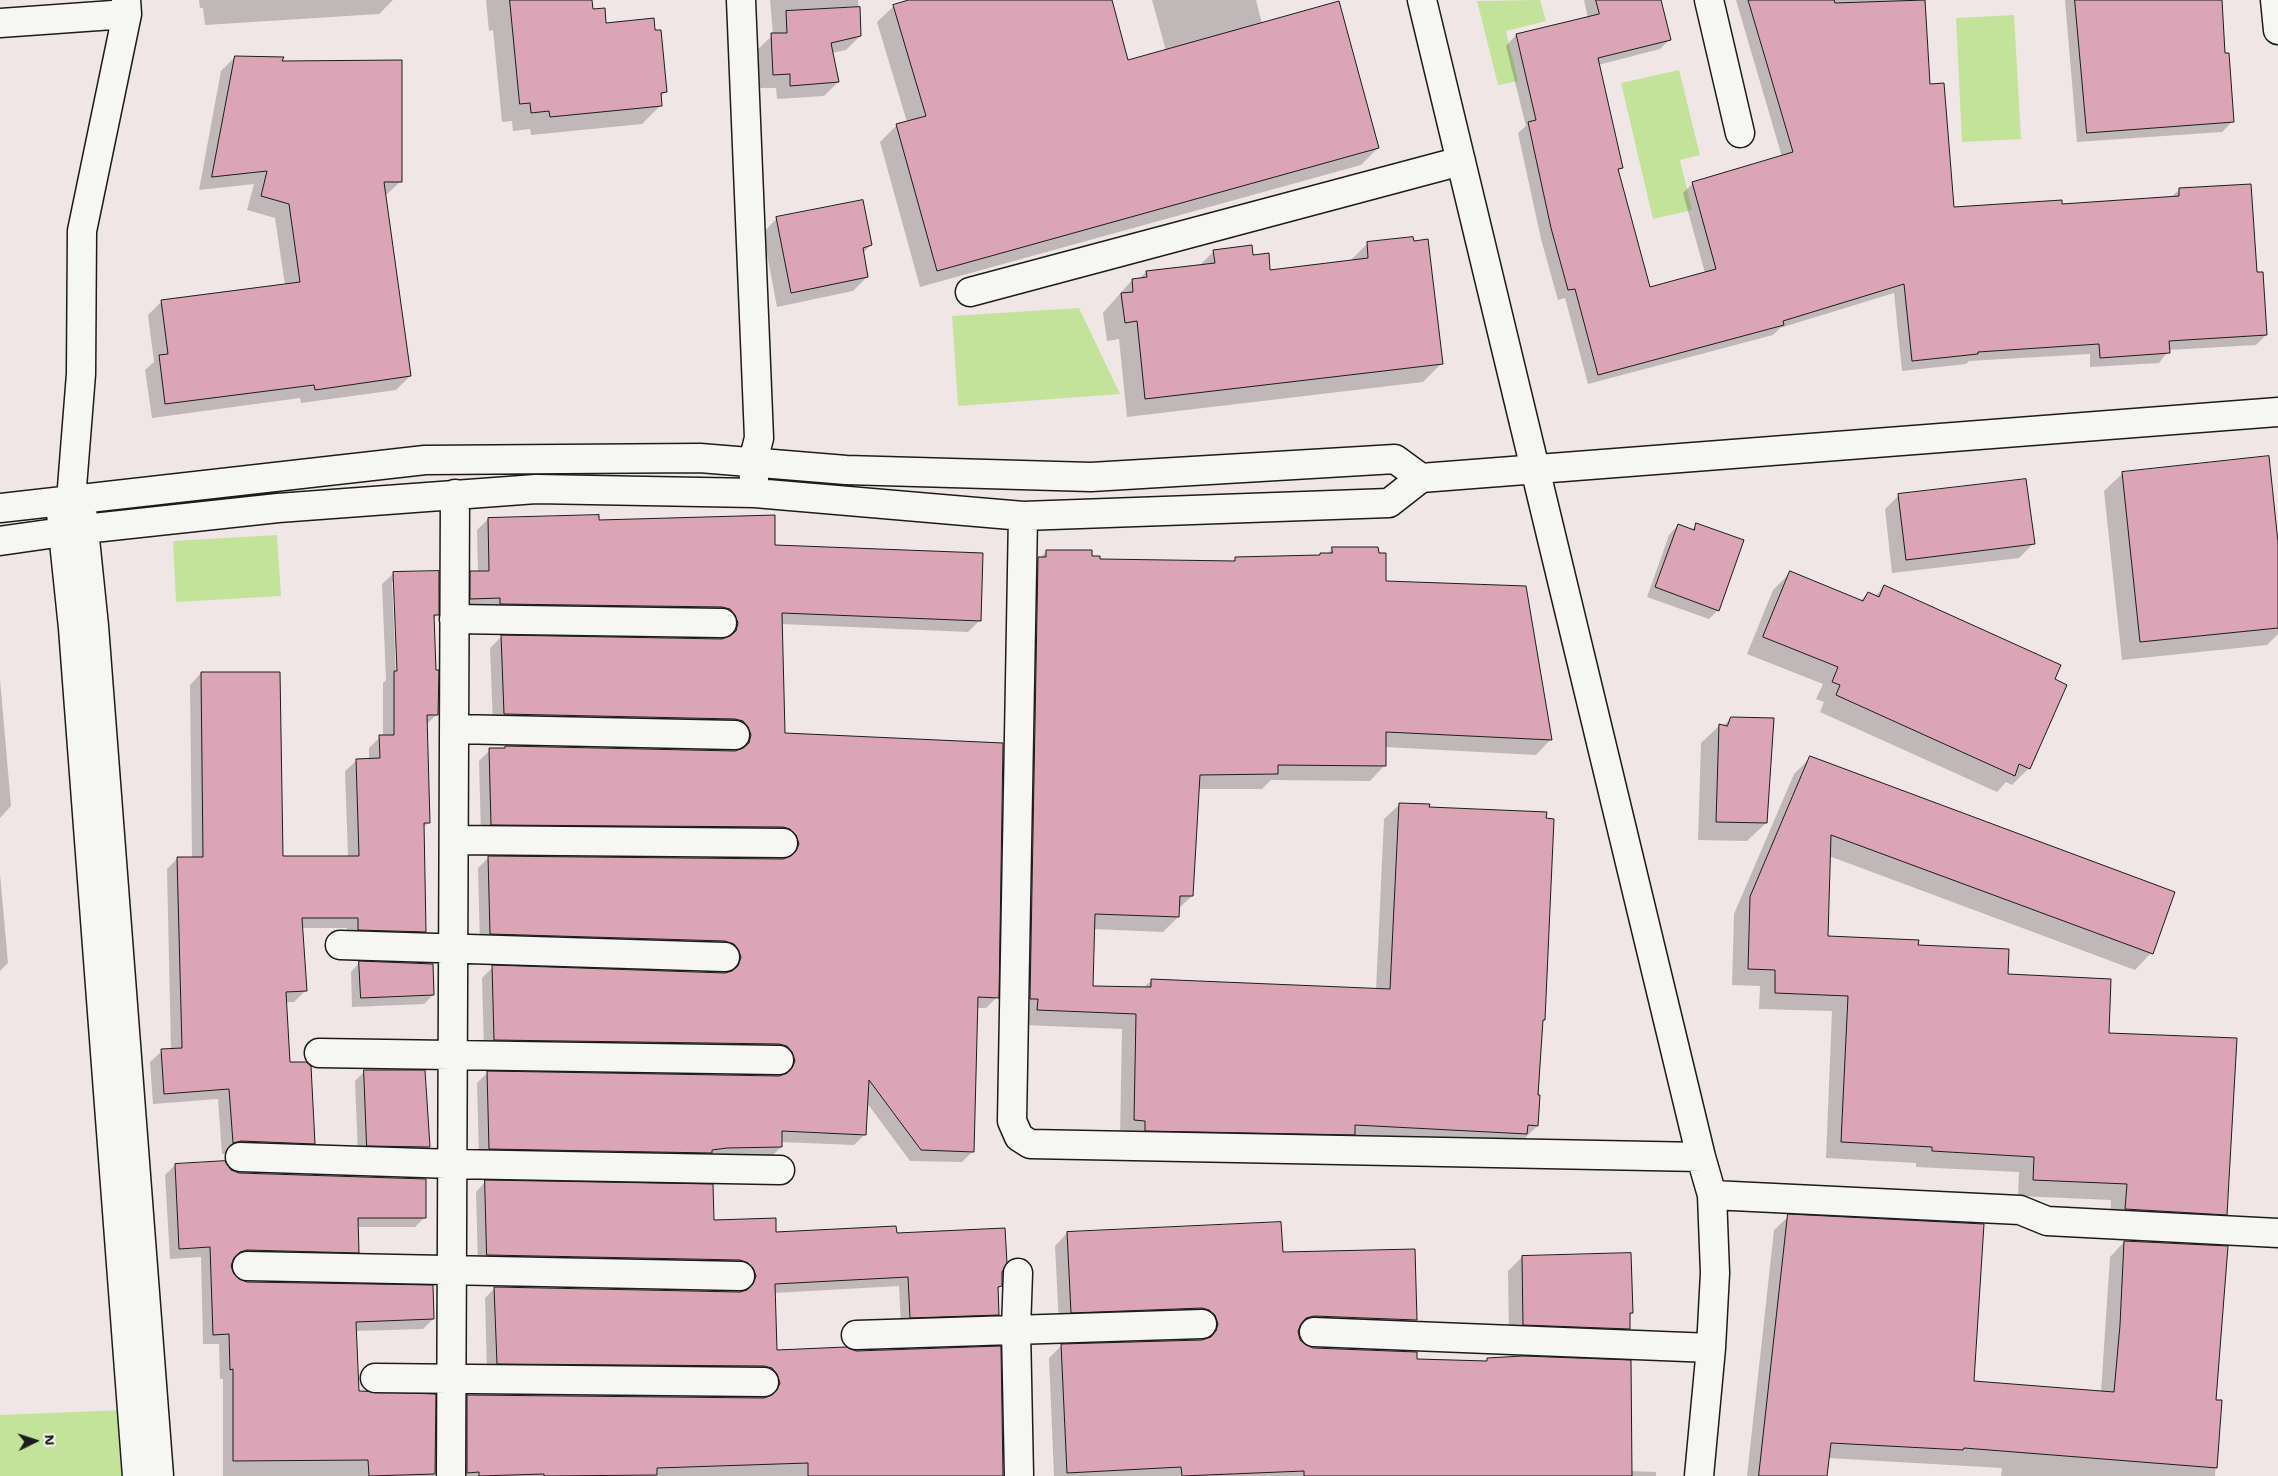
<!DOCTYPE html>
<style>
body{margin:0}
#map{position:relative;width:2278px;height:1476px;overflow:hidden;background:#f1e6e6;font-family:"Shantell Sans",sans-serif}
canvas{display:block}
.north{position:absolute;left:10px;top:1416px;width:50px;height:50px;-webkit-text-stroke:4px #f6f6f2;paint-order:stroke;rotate:86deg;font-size:14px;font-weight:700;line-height:20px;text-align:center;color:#1c1c1c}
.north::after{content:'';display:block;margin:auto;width:18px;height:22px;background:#1c1c1c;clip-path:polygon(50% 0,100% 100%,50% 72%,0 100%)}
</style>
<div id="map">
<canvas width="2278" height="1476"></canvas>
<div class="north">N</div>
</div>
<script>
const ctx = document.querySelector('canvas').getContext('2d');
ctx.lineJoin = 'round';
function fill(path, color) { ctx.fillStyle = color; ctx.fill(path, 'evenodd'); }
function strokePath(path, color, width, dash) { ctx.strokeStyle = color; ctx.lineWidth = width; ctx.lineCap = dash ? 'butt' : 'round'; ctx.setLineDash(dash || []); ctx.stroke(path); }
fill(new Path2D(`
 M 1540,0 L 1546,21 L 1506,31 L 1518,81 L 1498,85 L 1477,1 Z
 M 2014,15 L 2021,139 L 1962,142 L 1956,18 Z
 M 1679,70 L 1700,155 L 1680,160 L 1692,210 L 1653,219 L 1621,83 Z
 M 1079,308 L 1120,394 L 958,406 L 952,316 Z
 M 277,535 L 281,596 L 176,602 L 173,541 Z
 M 125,1410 L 128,1476 L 0,1476 L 0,1415 Z`), '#c4e39a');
fill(new Path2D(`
 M 199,0 L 393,0 L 379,14 L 205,25 L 203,8 L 200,8 Z
 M 486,0 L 591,0 L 592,10 L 665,92 L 660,97 L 660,106 L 642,124 L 531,135 L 530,129 L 513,131 L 512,121 L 502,122 L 493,30 L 489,31 Z
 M 770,0 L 858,0 L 860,36 L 846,50 L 832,53 L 838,82 L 824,96 L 777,99 L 776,88 L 760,88 L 758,49 L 773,35 Z
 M 914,0 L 1111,0 L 1127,62 L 1166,51 L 1152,0 L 1256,0 L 1262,24 L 1378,148 L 1361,165 L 920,287 L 880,142 L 897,125 L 907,122 L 877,22 L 894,6 Z
 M 1584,0 L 1660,0 L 1670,39 L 1660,49 L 1598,65 L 1621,167 L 1617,171 L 1649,289 L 1705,273 L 1683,193 L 1693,183 L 1782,157 L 1736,0 L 1924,0 L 1928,86 L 1953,208 L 2061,205 L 2171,197 L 2179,190 L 2255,274 L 2266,335 L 2256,345 L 2169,350 L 2159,363 L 2090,367 L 2090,354 L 1969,361 L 1966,364 L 1902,371 L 1894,293 L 1780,328 L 1773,335 L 1588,384 L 1565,298 L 1558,300 L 1541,239 L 1518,133 L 1526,126 L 1506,46 L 1516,35 L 1588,18 Z
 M 2065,0 L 2221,0 L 2224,55 L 2232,122 L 2222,132 L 2077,142 Z
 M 235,57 L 281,63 L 400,182 L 385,196 L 410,376 L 396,390 L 301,403 L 300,398 L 152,418 L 145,370 L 154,362 L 148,315 L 162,301 L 285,285 L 275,218 L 247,210 L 254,184 L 199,190 L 221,71 Z
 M 777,218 L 871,245 L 863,253 L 867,277 L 853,291 L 777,307 L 763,233 Z
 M 1367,244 L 1442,363 L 1423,382 L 1127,417 L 1119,339 L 1107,341 L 1103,313 L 1132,280 L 1139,279 L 1146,272 L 1199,266 L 1214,251 L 1252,256 L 1269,271 L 1349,262 Z
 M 2123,473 L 2278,552 L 2278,634 L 2267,645 L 2122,660 L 2104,491 Z
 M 1899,495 L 2033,544 L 2019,558 L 1892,573 L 1885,509 Z
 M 488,519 L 598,521 L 774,546 L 979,621 L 968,632 L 781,624 L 784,735 L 997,997 L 986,1008 L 976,1008 L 973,1151 L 962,1162 L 910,1161 L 867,1103 L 865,1134 L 854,1145 L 781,1142 L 781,1147 L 770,1158 L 479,1160 L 477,1083 L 488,1072 L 779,1077 L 783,1076 L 784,1071 L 484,1051 L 482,978 L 493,967 L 725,974 L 729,973 L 730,969 L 480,945 L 478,868 L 489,857 L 783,860 L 787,859 L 788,854 L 481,835 L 479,761 L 490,750 L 503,749 L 505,747 L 735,752 L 739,751 L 740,747 L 493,725 L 490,648 L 501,637 L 722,640 L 726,639 L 727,634 L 460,609 L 460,583 L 471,572 L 478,572 L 477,530 Z
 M 1678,525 L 1691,530 L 1697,525 L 1718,610 L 1709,619 L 1647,597 L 1669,535 Z
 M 1333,548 L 1385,583 L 1551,739 L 1536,755 L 1385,747 L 1385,765 L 1370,781 L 1271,780 L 1262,789 L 1198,789 L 1192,896 L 1178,909 L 1178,917 L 1163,932 L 1093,929 L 1091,987 L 1143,988 L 1152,980 L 1376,990 L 1384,819 L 1400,804 L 1552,820 L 1537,1126 L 1522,1141 L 1120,1135 L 1122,1029 L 1023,1025 L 1023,573 L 1047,551 L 1098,560 L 1232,562 L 1236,558 L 1319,557 L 1327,554 Z
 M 394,573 L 438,614 L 433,619 L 437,714 L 426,725 L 429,822 L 423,828 L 425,932 L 413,943 L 347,941 L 347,928 L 302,928 L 305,991 L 294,1002 L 286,1002 L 289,1064 L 314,1143 L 303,1154 L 222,1154 L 218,1099 L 153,1104 L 150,1062 L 162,1051 L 171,1050 L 167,869 L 178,858 L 192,858 L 190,685 L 201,673 L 282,857 L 348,857 L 345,771 L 357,760 L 369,760 L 369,748 L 380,737 L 383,736 L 383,683 L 386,680 L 382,584 ZM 392,582 L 395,582 L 398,677 L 396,677 Z
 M 1790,573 L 1860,601 L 1868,593 L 1875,596 L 1884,587 L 2029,768 L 2012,785 L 2006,782 L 1997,792 L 1820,712 L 1824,702 L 1816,699 L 1823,684 L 1747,654 L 1773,590 Z
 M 0,679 L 11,806 L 0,818 Z
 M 1731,718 L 1766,823 L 1747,841 L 1698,840 L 1701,743 L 1720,725 L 1723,726 Z
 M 1810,758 L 2174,893 L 2151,953 L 2135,970 L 1829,856 L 1827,937 L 1917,946 L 2007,975 L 2107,1034 L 2226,1214 L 2210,1230 L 2110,1225 L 2111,1200 L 2018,1196 L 2019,1172 L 1916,1167 L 1916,1163 L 1826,1158 L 1832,1011 L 1759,1009 L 1760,986 L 1732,985 L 1734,914 L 1794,774 Z
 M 0,874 L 8,963 L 0,971 Z
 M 360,962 L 433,995 L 424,1004 L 352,1007 L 351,972 Z
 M 364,1072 L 428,1147 L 419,1156 L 358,1154 L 355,1081 Z
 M 175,1165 L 231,1171 L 425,1217 L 415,1227 L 357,1227 L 358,1252 L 348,1262 L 236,1260 L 232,1261 L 230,1266 L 232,1275 L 238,1280 L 246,1283 L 433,1319 L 423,1329 L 355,1331 L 358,1393 L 434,1395 L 434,1476 L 223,1476 L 223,1379 L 220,1379 L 219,1344 L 203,1344 L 201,1257 L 170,1259 L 165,1175 Z
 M 486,1181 L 775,1233 L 895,1234 L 1001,1272 L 1001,1286 L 997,1290 L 998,1314 L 988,1324 L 901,1327 L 899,1286 L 774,1293 L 775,1352 L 1002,1476 L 457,1476 L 457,1406 L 467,1396 L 764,1399 L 769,1398 L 770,1393 L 487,1373 L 485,1298 L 495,1288 L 740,1293 L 745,1292 L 746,1287 L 478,1265 L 476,1192 Z
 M 1789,1216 L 1973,1382 L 2101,1392 L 2110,1257 L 2124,1242 L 2215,1401 L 2220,1401 L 2215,1476 L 2001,1476 L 2002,1468 L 1828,1458 L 1826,1476 L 1747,1476 L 1774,1230 Z
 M 1067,1233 L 1282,1253 L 1414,1250 L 1415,1320 L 1403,1333 L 1301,1328 L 1297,1332 L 1299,1340 L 1305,1347 L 1313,1349 L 1416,1361 L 1485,1362 L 1488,1359 L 1631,1471 L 1656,1472 L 1656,1476 L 1054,1476 L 1049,1358 L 1062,1345 L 1205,1340 L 1206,1337 L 1203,1328 L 1059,1325 L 1055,1246 Z
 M 1522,1257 L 1632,1313 L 1629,1316 L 1629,1329 L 1615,1343 L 1509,1338 L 1508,1271 Z`), '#0003');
const building = new Path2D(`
 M 510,0 L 592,0 L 593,9 L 605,8 L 606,23 L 654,18 L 655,30 L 661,30 L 667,92 L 661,93 L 662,106 L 550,117 L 549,111 L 531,113 L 530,103 L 520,104 Z
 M 909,0 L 1112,0 L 1128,60 L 1339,1 L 1379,148 L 937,271 L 896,124 L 926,116 L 893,5 Z
 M 1596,0 L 1661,0 L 1671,40 L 1598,58 L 1623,168 L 1618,169 L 1650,287 L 1716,269 L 1692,182 L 1793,152 L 1748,0 L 1834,0 L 1835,3 L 1925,0 L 1930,84 L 1944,83 L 1954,207 L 2062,200 L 2062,204 L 2179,196 L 2179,188 L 2251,184 L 2257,272 L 2263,272 L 2267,335 L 2169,341 L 2170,353 L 2100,358 L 2099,344 L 1978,352 L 1978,354 L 1912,361 L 1904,284 L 1783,321 L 1784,325 L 1598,375 L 1575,289 L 1568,290 L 1551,228 L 1528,122 L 1536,120 L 1516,34 L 1599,14 Z
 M 2075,0 L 2222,0 L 2225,53 L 2229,53 L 2234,122 L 2087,133 Z
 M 860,7 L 861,36 L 831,43 L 839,82 L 790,86 L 790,74 L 773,75 L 771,33 L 787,33 L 786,11 Z
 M 235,56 L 284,57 L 282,61 L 402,60 L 402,182 L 384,182 L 411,376 L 315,390 L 314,385 L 165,404 L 159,355 L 168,354 L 161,300 L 300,282 L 289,204 L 261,196 L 267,171 L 212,177 Z
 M 863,200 L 872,245 L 863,248 L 868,277 L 791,293 L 776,217 Z
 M 1413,237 L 1414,241 L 1428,239 L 1443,364 L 1145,399 L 1137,321 L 1125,323 L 1121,293 L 1133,292 L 1132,279 L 1147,277 L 1146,271 L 1215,263 L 1213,250 L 1252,245 L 1253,255 L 1269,253 L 1270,270 L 1368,258 L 1367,242 Z
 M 2269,456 L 2278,542 L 2278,628 L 2140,642 L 2122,472 Z
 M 2026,479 L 2035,544 L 1906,560 L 1898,494 Z
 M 599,515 L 599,520 L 775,515 L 775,545 L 983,553 L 981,621 L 782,613 L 785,733 L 1003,743 L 999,998 L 978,997 L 974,1152 L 921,1150 L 869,1080 L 866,1135 L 782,1131 L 782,1147 L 727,1148 L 712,1150 L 712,1153 L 489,1149 L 487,1071 L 779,1076 L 787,1073 L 792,1068 L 795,1061 L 792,1052 L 787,1046 L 779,1044 L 494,1040 L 492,965 L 725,973 L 732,971 L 738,966 L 741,957 L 738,949 L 734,944 L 725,941 L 490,934 L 488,856 L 783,859 L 791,856 L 796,851 L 799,844 L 796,835 L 790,829 L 783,827 L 491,825 L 489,748 L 505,748 L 505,746 L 735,751 L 743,748 L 749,743 L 751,735 L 748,727 L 743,721 L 735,719 L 504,714 L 501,635 L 722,639 L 730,636 L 736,631 L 738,623 L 735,615 L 730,609 L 722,607 L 500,604 L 500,598 L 470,599 L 470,571 L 489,571 L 488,518 Z
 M 1696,523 L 1744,540 L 1719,611 L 1655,587 L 1678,524 L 1694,530 Z
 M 1332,547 L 1378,547 L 1379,553 L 1386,553 L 1386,581 L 1526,586 L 1552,740 L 1386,732 L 1386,766 L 1278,765 L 1278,774 L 1200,775 L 1193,896 L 1180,896 L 1179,917 L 1095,914 L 1093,986 L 1151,987 L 1151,979 L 1390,989 L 1399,803 L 1430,804 L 1429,807 L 1547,812 L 1546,818 L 1554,819 L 1545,1020 L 1543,1020 L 1538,1095 L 1540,1095 L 1538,1126 L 1528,1125 L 1527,1134 L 1355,1125 L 1355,1135 L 1145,1131 L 1145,1121 L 1134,1120 L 1136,1014 L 1037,1010 L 1038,999 L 1030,999 L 1038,557 L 1046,557 L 1046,550 L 1092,550 L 1092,556 L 1100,556 L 1100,559 L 1235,561 L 1235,557 L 1320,555 L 1320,553 L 1332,553 Z
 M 439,571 L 439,615 L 434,615 L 436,670 L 439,670 L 438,715 L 427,715 L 430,823 L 424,823 L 426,932 L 358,930 L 358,918 L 302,918 L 307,991 L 286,992 L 290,1062 L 306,1062 L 311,1066 L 315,1144 L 241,1141 L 233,1143 L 229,1089 L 164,1094 L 161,1049 L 182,1048 L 177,857 L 203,857 L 201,672 L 280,672 L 283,856 L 359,856 L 356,759 L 380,758 L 379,735 L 394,735 L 394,671 L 397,671 L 393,572 Z
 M 1790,571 L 1863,601 L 1868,592 L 1879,597 L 1884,585 L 2061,665 L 2055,679 L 2067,685 L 2030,769 L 2019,764 L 2015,776 L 1836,695 L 1840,685 L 1832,682 L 1838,667 L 1763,637 Z
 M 1731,717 L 1774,718 L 1767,823 L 1716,822 L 1719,724 L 1727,726 Z
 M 1810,756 L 2175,892 L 2153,954 L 1831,835 L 1828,936 L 1919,940 L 1918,945 L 2009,949 L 2008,974 L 2111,979 L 2109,1033 L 2237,1038 L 2227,1215 L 2125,1209 L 2127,1184 L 2033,1180 L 2034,1157 L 1932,1151 L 1932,1147 L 1841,1142 L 1848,996 L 1775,993 L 1775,970 L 1748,969 L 1750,897 Z
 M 359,961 L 433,964 L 434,995 L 361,998 Z
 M 364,1070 L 425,1070 L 430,1147 L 367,1146 Z
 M 225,1161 L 231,1170 L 239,1173 L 426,1179 L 426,1218 L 358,1218 L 359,1253 L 247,1250 L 240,1252 L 234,1258 L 231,1266 L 234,1274 L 239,1279 L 247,1282 L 433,1285 L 434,1319 L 356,1322 L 359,1391 L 436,1394 L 435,1474 L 369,1476 L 368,1460 L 233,1461 L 233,1369 L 230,1370 L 229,1334 L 213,1335 L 210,1247 L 179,1249 L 175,1164 Z
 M 485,1180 L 713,1184 L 714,1220 L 776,1218 L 776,1232 L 896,1226 L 897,1233 L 1005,1228 L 1007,1263 L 1002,1272 L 1002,1286 L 998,1287 L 999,1315 L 910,1318 L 908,1277 L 775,1284 L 777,1350 L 846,1347 L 856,1351 L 1001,1346 L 1003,1476 L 808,1476 L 808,1463 L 657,1468 L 657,1475 L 544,1476 L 544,1474 L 479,1476 L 479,1472 L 467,1473 L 467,1395 L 764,1398 L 772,1395 L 777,1390 L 780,1383 L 777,1374 L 772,1368 L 764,1366 L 497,1364 L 494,1287 L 740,1292 L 747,1290 L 753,1284 L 756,1276 L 753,1268 L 748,1263 L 740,1260 L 487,1255 Z
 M 1788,1214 L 1984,1224 L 1974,1381 L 2114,1392 L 2120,1325 L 2124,1241 L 2228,1246 L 2216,1400 L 2222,1400 L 2217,1468 L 1964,1448 L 1963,1450 L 1831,1443 L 1827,1476 L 1759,1476 Z
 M 1281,1222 L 1283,1252 L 1415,1249 L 1417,1320 L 1314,1316 L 1306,1318 L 1301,1324 L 1298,1331 L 1300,1340 L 1306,1345 L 1313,1348 L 1417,1352 L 1417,1359 L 1487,1361 L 1487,1358 L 1523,1356 L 1631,1360 L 1632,1476 L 1304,1476 L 1304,1471 L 1182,1476 L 1181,1467 L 1067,1473 L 1061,1344 L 1202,1340 L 1211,1337 L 1216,1331 L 1218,1324 L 1215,1315 L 1209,1310 L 1202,1308 L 1071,1313 L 1067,1232 Z
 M 1631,1253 L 1633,1313 L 1630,1313 L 1630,1329 L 1523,1325 L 1522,1256 Z`);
fill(building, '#dba4b7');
strokePath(building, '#1c1c1c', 1);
const minor = new Path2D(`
 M 741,0 L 759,438 L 753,462 L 754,480
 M 1422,0 L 1701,1157 L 1712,1195 L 1715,1273 L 1711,1348 L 1699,1476
 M 1709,0 L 1740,133
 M 2275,0 L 2278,30
 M 0,23 L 127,14
 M 970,292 L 1461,161
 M 71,500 L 81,374 L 82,231 L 127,14 L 126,0
 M 0,508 L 425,460 L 700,458 L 846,470 L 1091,477 L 1395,459 L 1421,478
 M 82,510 L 94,626 L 159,1476
 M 61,513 L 73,628 L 137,1476
 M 1023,516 L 1012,1121 L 1019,1137 L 1030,1144 L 1701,1157
 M 0,541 L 84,529 L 278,508 L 536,489 L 755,493 L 1023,516 L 1389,503 L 1421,478 L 2278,412
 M 454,619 L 722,623
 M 454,729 L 735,735
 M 454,840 L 783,843
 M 340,945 L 725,957
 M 319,1053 L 779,1060
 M 240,1157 L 453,1164 L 780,1170
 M 1712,1195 L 2020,1210 L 2047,1221 L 2278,1233
 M 247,1266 L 740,1276
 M 1018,1273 L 1016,1329 L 1019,1476
 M 1314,1332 L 1711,1348
 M 856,1335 L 1202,1324
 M 375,1378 L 764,1382
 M 451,1476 L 455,494`);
strokePath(minor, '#1c1c1c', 31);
strokePath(minor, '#f6f6f2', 28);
</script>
